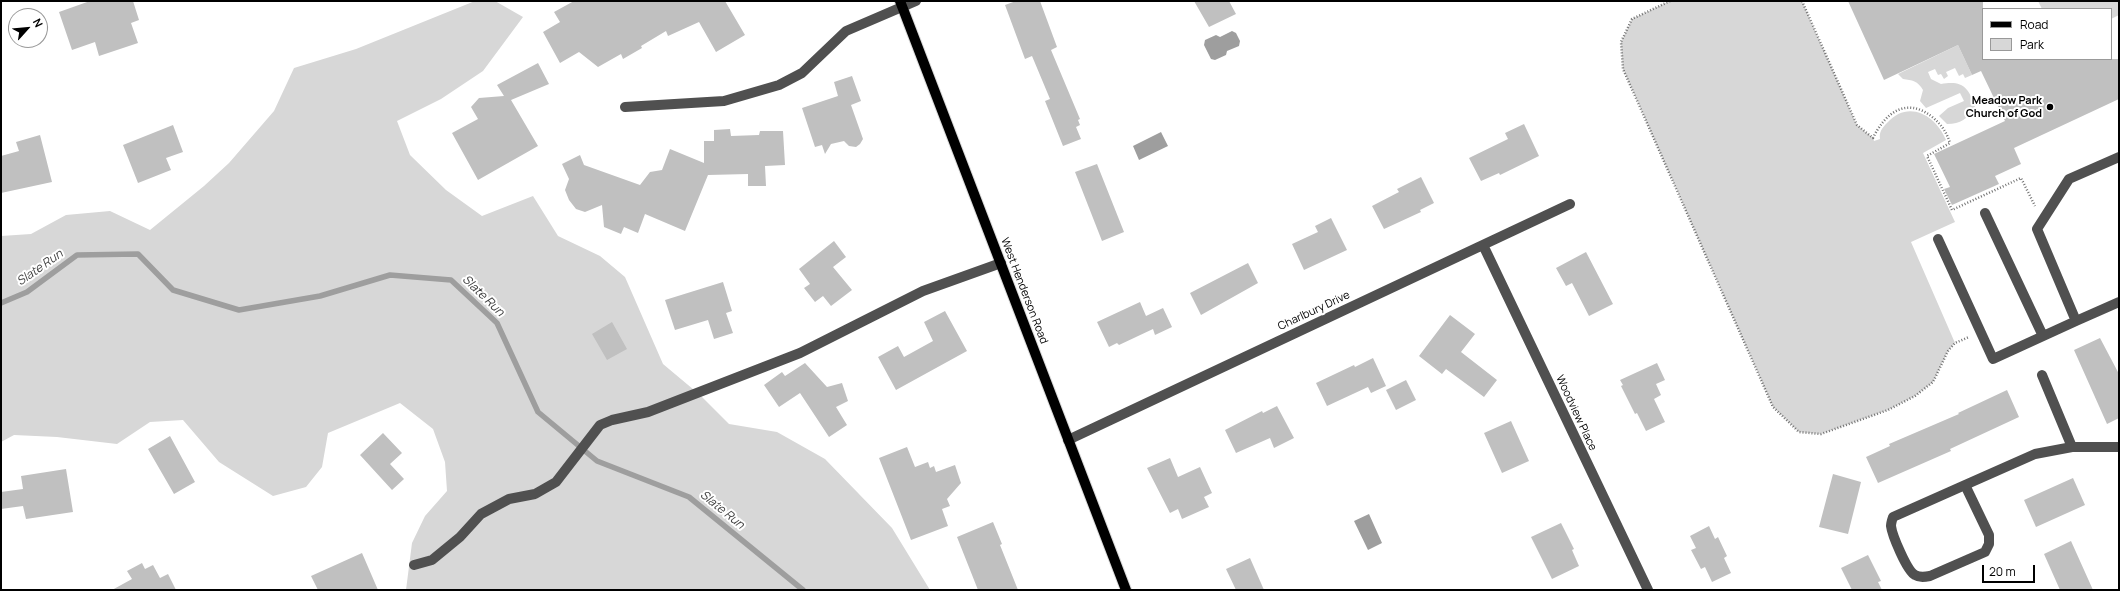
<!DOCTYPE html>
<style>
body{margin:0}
#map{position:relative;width:2120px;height:591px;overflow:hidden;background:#fff;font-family:Manrope,sans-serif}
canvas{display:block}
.frame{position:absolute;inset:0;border:2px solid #000;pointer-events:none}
.legend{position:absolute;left:1982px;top:8px;width:130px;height:52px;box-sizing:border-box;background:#fff;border:1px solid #999;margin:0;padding:5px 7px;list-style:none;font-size:12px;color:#000}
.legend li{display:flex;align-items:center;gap:8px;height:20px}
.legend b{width:20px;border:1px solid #999}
.north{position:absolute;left:8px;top:8px;width:40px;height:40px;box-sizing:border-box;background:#fff;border:1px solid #999;border-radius:50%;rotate:63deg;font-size:11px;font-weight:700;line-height:16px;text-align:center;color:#000}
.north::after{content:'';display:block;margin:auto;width:14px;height:18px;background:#000;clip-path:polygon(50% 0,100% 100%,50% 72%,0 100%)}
.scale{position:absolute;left:1982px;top:565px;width:53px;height:18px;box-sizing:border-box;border:2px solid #000;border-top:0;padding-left:5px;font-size:12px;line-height:14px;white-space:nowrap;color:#000;-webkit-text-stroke:3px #fff;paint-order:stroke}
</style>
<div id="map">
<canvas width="2120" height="591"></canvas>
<div class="frame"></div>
<ul class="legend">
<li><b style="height:5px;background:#000"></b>Road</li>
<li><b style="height:11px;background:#d7d7d7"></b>Park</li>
</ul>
<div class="north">N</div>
<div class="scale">20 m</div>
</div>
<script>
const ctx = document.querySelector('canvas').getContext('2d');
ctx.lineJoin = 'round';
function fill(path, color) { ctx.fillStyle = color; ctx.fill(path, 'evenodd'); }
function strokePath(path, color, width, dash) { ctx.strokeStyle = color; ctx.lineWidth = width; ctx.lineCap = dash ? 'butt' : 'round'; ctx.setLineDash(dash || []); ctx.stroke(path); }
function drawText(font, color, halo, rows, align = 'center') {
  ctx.font = font + ' Manrope,sans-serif'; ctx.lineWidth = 4; ctx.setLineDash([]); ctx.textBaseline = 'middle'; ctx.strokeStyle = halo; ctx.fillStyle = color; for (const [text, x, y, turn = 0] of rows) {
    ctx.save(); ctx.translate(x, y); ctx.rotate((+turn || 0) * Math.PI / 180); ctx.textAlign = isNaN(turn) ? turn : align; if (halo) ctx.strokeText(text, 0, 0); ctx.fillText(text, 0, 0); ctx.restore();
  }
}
fill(new Path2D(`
 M 475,1 L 495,1 L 523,17 L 483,71 L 441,99 L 397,121 L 410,155 L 446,190 L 482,216 L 533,196 L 558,236 L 600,256 L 625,277 L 663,364 L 700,395 L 729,424 L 777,432 L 825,459 L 892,528 L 930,590 L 406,590 L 412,543 L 425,516 L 447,491 L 445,462 L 433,429 L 400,403 L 328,433 L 322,467 L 306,487 L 273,496 L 219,462 L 183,420 L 150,422 L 117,444 L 57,437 L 14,435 L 1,442 L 1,236 L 31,234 L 66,215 L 110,211 L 150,230 L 204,186 L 229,163 L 274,111 L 294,68 L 356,49 Z
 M 1670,1 L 1802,1 L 1857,125 L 1873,138 L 1874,141 L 1880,139 C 1879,132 1882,128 1887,123 C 1908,99 1936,115 1946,140 L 1923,153 L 1955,222 L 1911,242 L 1955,343 L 1948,351 L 1933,382 L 1915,396 L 1888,410 L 1821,434 L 1799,432 L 1773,407 L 1623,69 L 1621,42 L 1632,19 Z
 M 2038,1 L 2119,1 L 2119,15 L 2111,19 L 2111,9 L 2042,9 Z
 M 1958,45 L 1972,75 L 1965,78 L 1963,74 L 1959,76 L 1955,68 L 1946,72 L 1948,76 L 1944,79 L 1941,74 L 1938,75 L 1935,69 L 1928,72 L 1931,79 L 1941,84 C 1962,80 1969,87 1975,107 C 1967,119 1961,124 1947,124 L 1939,116 L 1948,108 L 1964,101 L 1960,93 L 1926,108 L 1920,101 L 1923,90 C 1918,81 1912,80 1903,79 L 1898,74 Z`), '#d7d7d7');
fill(new Path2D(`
 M 1232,31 L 1236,33 L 1240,41 L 1239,46 L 1227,51 L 1226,55 L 1215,60 L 1211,59 L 1204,45 L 1205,40 L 1216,35 L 1220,37 Z
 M 1161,132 L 1168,146 L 1139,160 L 1133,146 Z
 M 1369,514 L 1382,543 L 1368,550 L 1354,521 Z`), '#9e9e9e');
strokePath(new Path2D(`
 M 1,303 L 27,292 L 77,255 L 138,254 L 173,290 L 239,310 L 320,296 L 390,275 L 451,280 L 497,323 L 538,412 L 597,461 L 689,497 L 803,590`), '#9e9e9e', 5.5);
fill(new Path2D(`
 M 90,1 L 133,1 L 139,20 L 131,23 L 138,43 L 99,56 L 95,42 L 72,50 L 59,12 Z
 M 574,1 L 725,1 L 745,35 L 716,52 L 699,22 L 668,36 L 666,31 L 641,46 L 642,48 L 623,59 L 621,54 L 598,67 L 579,52 L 560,63 L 543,32 L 560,22 L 554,12 Z
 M 1016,1 L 1040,1 L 1057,47 L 1051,50 L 1080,119 L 1078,120 L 1080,125 L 1076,127 L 1081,139 L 1063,146 L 1045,101 L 1050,99 L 1032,56 L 1025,59 L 1005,5 Z
 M 1194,1 L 1229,1 L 1236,14 L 1209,27 Z
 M 1848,1 L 1983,1 L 1983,59 L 2119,59 L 2119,99 L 2014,148 L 2021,164 L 1995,176 L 1999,184 L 1952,205 L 1944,189 L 1950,187 L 1934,154 L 2005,121 L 1981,71 L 1972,75 L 1958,45 L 1884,80 Z
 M 538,63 L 549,84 L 511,100 L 538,146 L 478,180 L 452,133 L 478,119 L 471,107 L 479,98 L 504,96 L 497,85 Z
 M 852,76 L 861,101 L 851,105 L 863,139 L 860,144 L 856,147 L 849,146 L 844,141 L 831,144 L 825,154 L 822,145 L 815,147 L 802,108 L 838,96 L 834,82 Z
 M 1524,124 L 1539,156 L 1500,175 L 1499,173 L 1481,181 L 1469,158 L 1508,139 L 1505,133 Z
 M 173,125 L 183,152 L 166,158 L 171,170 L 138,183 L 123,145 Z
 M 730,129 L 731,136 L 759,135 L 760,131 L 783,131 L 785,165 L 765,166 L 766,186 L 748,186 L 748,174 L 708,175 L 685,231 L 645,214 L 638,233 L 624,227 L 621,234 L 604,227 L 602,205 L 585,212 L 576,209 L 569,200 L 565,190 L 569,179 L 562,164 L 580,155 L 584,165 L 640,185 L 650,172 L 662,170 L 670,149 L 704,163 L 704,141 L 714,141 L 714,130 Z
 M 40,135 L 52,182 L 1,193 L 1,156 L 19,151 L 16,142 Z
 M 1097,164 L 1124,232 L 1102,241 L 1075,172 Z
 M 1421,177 L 1434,203 L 1420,210 L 1421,212 L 1384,229 L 1372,206 L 1399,192 L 1397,189 Z
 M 1331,218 L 1347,250 L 1304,270 L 1292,244 L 1318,232 L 1315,226 Z
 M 834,241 L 846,257 L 833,267 L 852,290 L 831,306 L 823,296 L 815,302 L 804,288 L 810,284 L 799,269 Z
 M 1586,252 L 1613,304 L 1589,316 L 1572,283 L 1566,286 L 1556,268 Z
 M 1248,263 L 1258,283 L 1201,315 L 1190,293 Z
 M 723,282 L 732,311 L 726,313 L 733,333 L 714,339 L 708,320 L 675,330 L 665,300 Z
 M 1140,302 L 1146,316 L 1163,308 L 1172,327 L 1155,335 L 1153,329 L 1119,345 L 1117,343 L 1109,347 L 1097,322 Z
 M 945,311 L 967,351 L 896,390 L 878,357 L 898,346 L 904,357 L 933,341 L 924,322 Z
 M 1450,315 L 1475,334 L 1461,352 L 1497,380 L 1484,397 L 1446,369 L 1442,374 L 1419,356 Z
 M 612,322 L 627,349 L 607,360 L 592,334 Z
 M 2100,338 L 2119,374 L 2119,418 L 2107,424 L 2074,350 Z
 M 1373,358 L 1386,386 L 1371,393 L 1368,387 L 1327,406 L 1316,383 L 1354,365 L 1355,367 Z
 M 805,363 L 827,387 L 842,383 L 848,401 L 836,407 L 847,425 L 829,437 L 800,393 L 779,407 L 764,385 L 782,372 L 785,376 Z
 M 1657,363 L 1665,380 L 1656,384 L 1661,395 L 1654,399 L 1665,422 L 1646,431 L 1637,413 L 1635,414 L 1621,386 L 1623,385 L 1620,380 Z
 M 1406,380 L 1416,400 L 1396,410 L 1386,390 Z
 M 2007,390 L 2019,417 L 1950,449 L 1951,451 L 1878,483 L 1866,457 L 1890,446 L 1889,444 L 1959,414 L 1958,413 Z
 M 1277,406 L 1294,438 L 1274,448 L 1270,438 L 1236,453 L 1225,430 L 1262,411 L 1263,413 Z
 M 1511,421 L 1529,461 L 1502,473 L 1484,433 Z
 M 383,433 L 402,453 L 390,464 L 404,479 L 392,490 L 360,455 Z
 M 170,436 L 195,482 L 174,494 L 148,449 Z
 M 907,447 L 915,467 L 928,462 L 930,468 L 934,466 L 936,472 L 955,465 L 961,483 L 947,499 L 950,506 L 942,509 L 948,526 L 911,540 L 879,458 Z
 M 1170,458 L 1178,477 L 1200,467 L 1212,493 L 1204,497 L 1209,507 L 1182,519 L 1178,509 L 1170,513 L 1147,468 Z
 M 66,469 L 73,512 L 26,519 L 23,506 L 1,509 L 1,492 L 23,489 L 21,476 Z
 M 1833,474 L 1861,482 L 1848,534 L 1819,527 Z
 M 2073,478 L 2085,505 L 2036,527 L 2024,500 Z
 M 993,522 L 1002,544 L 1000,545 L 1018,590 L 978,590 L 957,537 Z
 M 1561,523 L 1574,549 L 1572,550 L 1579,566 L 1552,579 L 1531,537 Z
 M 1709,526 L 1715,539 L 1718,537 L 1727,556 L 1724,558 L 1731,573 L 1712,582 L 1705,567 L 1701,569 L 1691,550 L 1696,548 L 1690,536 Z
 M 2071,541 L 2093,590 L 2060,590 L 2044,554 Z
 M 362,553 L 378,590 L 318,590 L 311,576 Z
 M 1868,555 L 1881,581 L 1878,582 L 1882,590 L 1852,590 L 1841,568 Z
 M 1250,558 L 1264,590 L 1236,590 L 1226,569 Z
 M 142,563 L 145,569 L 153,565 L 160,578 L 168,574 L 176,590 L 112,590 L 132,579 L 127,571 Z`), '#c0c0c0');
const major = new Path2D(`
 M 900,1 L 1126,590`);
strokePath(major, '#dbdbdb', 12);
strokePath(new Path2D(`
 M 1670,1 L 1632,19 L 1621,42 L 1623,69 L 1773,407 L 1799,432 L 1821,434 L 1888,410 L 1915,396 L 1933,382 L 1948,351 L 1955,343 L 1969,337
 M 1802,1 L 1857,125 L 1873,138 C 1885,113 1906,97 1931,116 C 1941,124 1946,131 1950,143 L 1927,156 L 1952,210 L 2021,178 L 2035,206`), '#727272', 2.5, [1, 2]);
strokePath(new Path2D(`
 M 625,107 L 724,101 L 779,85 L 802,73 L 846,31 L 916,1
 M 2119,157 L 2069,179 L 2037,229 L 2076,321 L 2119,302
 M 1985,213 L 2043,336
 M 1938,239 L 1993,359 L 2076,321
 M 1483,245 L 1648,590
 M 2042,375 L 2072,447
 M 1068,440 L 1570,204
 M 1965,485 L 1989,535 L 1989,544 L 1985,552 L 1930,576 C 1925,577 1920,578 1915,575 C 1907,571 1892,535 1891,526 C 1891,523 1892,520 1893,517 Z
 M 1965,485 L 2035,454 L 2072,447 L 2119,447
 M 414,565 L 432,560 L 460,537 L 481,514 L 509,499 L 535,494 L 556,482 L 600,425 L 612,420 L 648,412 L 800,353 L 923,291 L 1001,263`), '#505050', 10);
strokePath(major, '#000', 10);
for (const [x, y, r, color] of [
 [2050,107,4,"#000"]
]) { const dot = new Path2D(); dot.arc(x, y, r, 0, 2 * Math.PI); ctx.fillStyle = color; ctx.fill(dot); strokePath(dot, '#fff', 1.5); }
drawText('bold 11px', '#000', '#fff', [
 ["Meadow Park",2042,101],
 ["Church of God",2042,114]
], 'right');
drawText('11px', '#000', '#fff', [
 ["West Henderson Road",1024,291,69],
 ["Charlbury Drive",1314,311,-25],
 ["Woodview Place",1576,413,65]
]);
drawText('italic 12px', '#3f3f3f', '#fff', [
 ["Slate Run",40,268,-35],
 ["Slate Run",483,296,44],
 ["Slate Run",722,510,39]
]);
</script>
